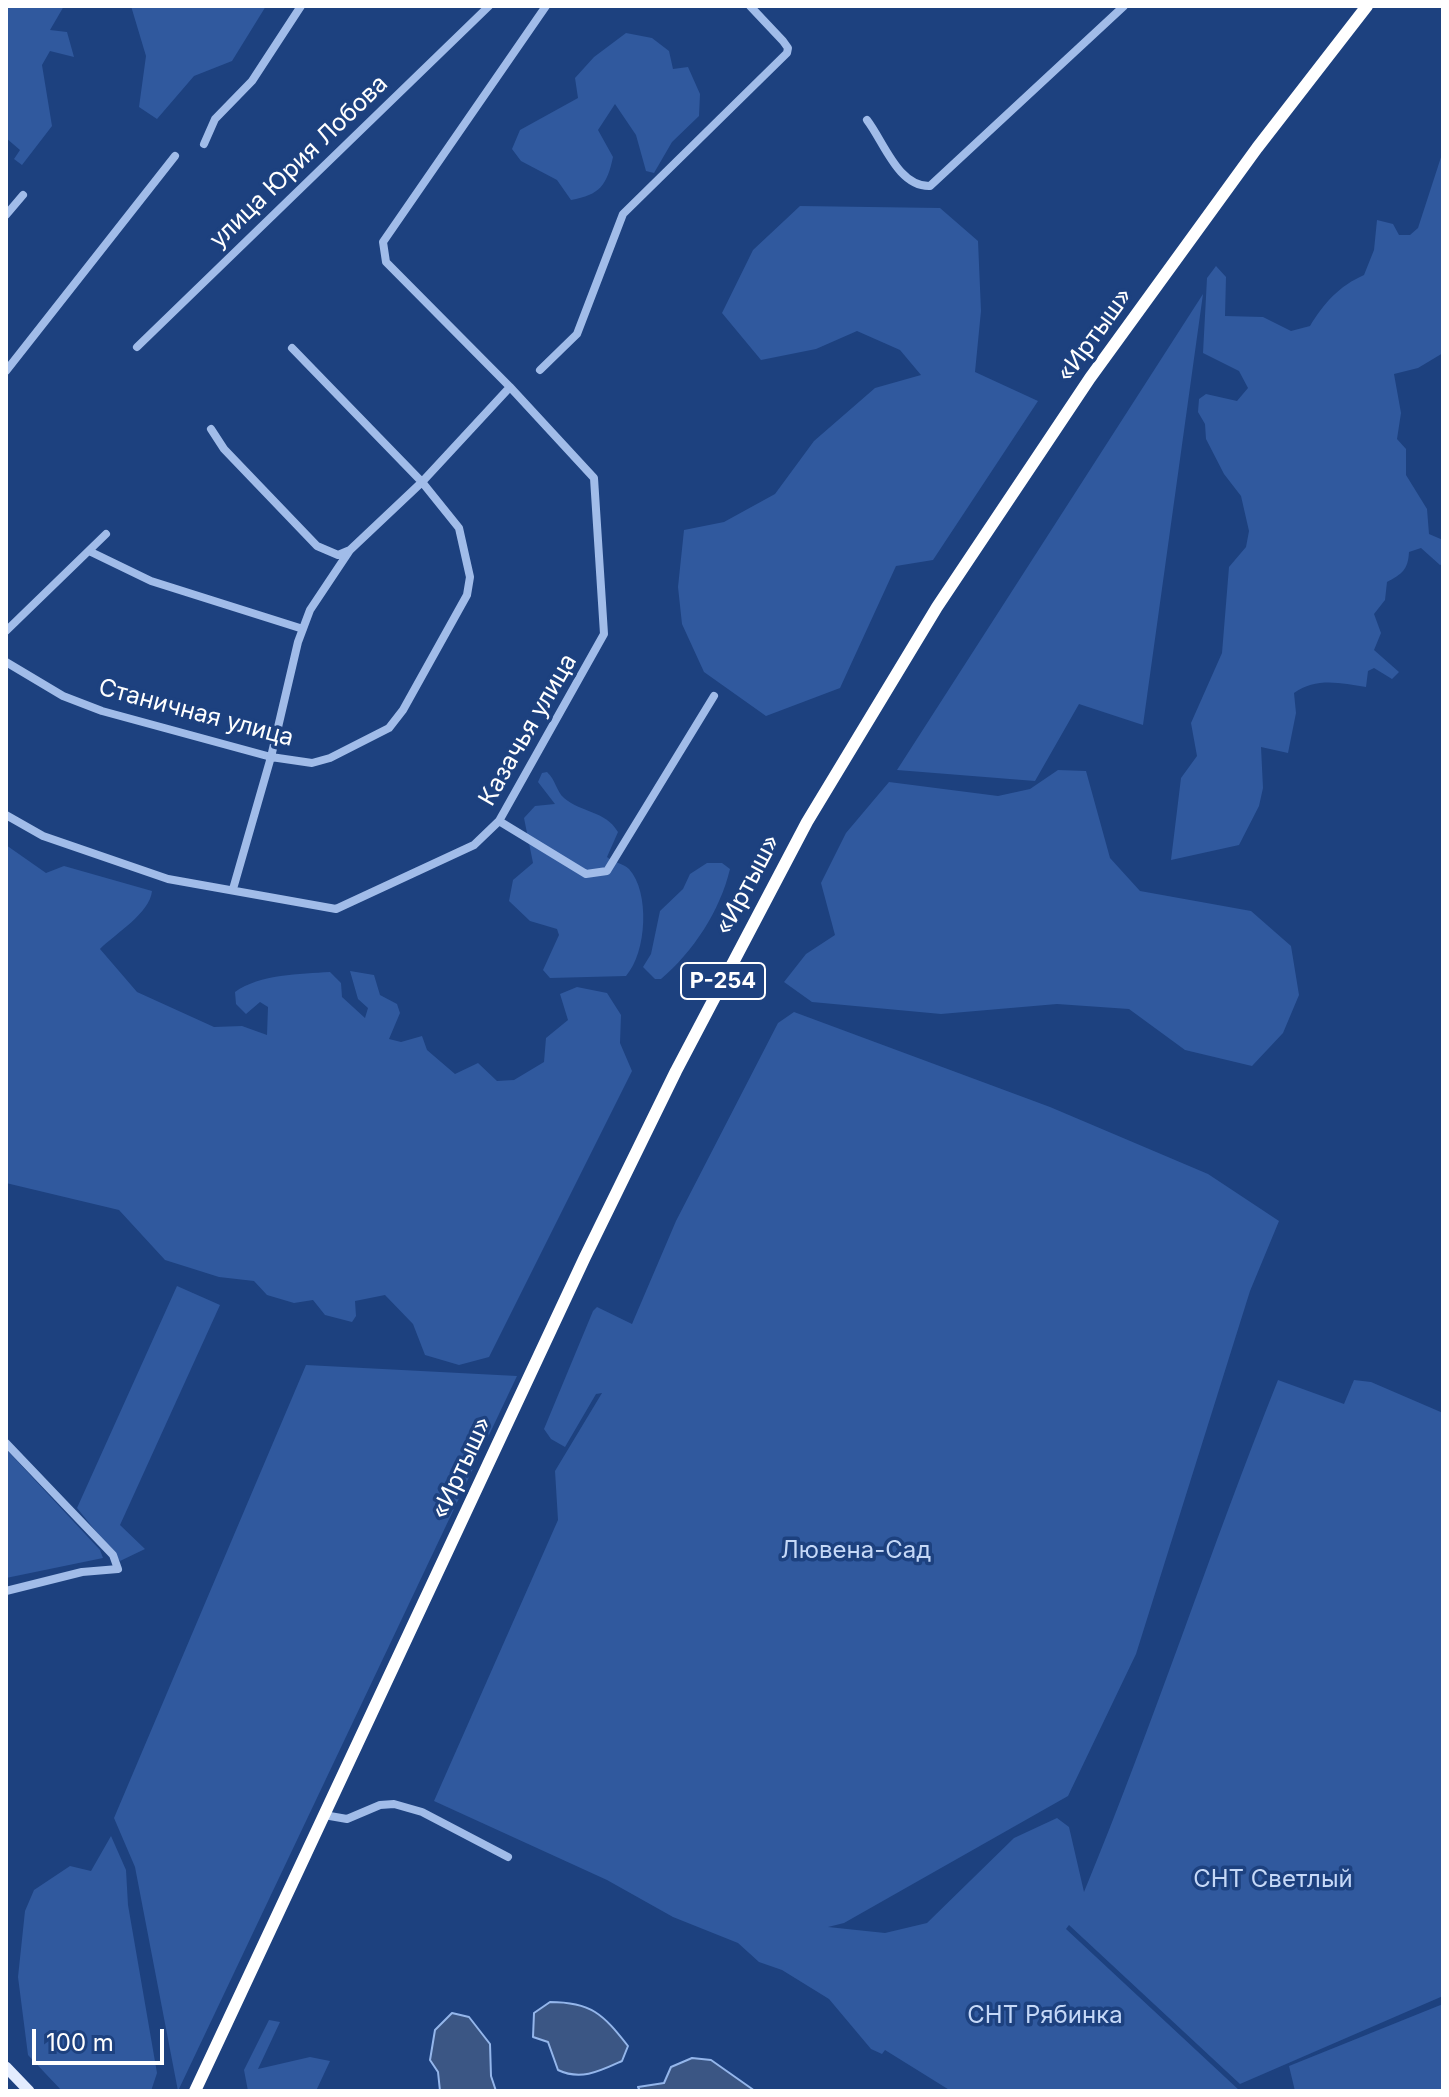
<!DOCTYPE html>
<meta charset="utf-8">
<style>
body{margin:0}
#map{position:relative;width:1449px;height:2097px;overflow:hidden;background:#1d417f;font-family:Inter,sans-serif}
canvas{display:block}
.frame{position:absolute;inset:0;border:8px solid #fff;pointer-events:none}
.scale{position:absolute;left:32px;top:2029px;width:132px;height:36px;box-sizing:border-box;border:4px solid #fff;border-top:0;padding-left:10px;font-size:24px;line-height:28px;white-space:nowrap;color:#fff;-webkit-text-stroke:6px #1d417f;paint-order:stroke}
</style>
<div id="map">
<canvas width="1449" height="2097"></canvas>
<div class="frame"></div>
<div class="scale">100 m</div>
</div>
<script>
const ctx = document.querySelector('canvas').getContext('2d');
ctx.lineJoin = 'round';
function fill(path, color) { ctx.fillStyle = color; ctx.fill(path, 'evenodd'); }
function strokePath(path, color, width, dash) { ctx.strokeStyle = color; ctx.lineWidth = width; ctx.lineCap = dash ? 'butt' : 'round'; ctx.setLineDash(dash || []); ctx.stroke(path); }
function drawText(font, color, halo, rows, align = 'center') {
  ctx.font = font + ' Inter,sans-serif'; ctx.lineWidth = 7; ctx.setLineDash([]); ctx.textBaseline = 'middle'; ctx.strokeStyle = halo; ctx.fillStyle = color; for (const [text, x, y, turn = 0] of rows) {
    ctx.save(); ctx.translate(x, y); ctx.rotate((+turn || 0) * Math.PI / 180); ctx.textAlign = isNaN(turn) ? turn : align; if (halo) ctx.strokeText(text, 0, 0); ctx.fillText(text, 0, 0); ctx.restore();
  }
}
fill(new Path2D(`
 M 6,6 L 64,6 L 50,30 L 67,32 L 74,57 L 50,51 L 42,65 L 52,126 L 22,165 L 14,159 L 20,150 L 6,138 Z
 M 131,6 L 266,6 L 232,61 L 194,76 L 157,119 L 139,107 L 146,56 Z
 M 626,33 L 652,38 L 669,51 L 673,69 L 688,67 L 700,94 L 699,116 L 672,142 L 654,173 L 646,171 L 636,135 L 615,104 L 598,130 L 613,157 C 607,185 600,195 571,200 L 557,180 L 521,161 L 512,149 L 520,130 L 578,98 L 575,78 L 594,57 Z
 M 1443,151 L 1443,353 L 1418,368 L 1394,374 L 1401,413 L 1397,439 L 1406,449 L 1406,475 L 1427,509 L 1429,534 L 1443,540 L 1443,564 L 1440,565 L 1421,548 L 1409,552 C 1408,570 1402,574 1387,582 L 1385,600 L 1374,614 L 1381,633 L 1374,650 L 1399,672 L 1392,679 L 1374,668 L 1368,671 L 1366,687 C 1341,683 1316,677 1294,693 L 1296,713 L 1288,753 L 1261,747 L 1263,788 L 1259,806 L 1239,845 L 1171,860 L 1181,778 L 1197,756 L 1191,723 L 1222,653 L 1229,567 L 1246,547 L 1249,531 L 1241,496 L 1224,474 L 1206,439 L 1205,424 L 1198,412 L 1199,399 L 1206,394 L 1237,401 L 1248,388 L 1239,371 L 1203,353 L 1207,278 L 1216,266 L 1226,277 L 1225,316 L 1263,317 L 1291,331 L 1310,326 C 1324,303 1339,286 1364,275 L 1374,250 L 1377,220 L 1393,224 L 1399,235 L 1410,235 L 1418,228 Z
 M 800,206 L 940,208 L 978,241 L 981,311 L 975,372 L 1038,401 L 933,560 L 896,566 L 840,688 L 766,716 L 704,672 L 682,624 L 678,587 L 684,530 L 724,522 L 775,494 L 814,441 L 875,388 L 921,375 L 900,350 L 857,331 L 816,349 L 761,360 L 722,313 L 753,250 Z
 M 1203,294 L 1143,725 L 1079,704 L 1035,781 L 897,770 Z
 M 1058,770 L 1086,771 L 1110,858 L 1140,891 L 1251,911 L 1291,946 L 1299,995 L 1283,1033 L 1252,1066 L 1185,1050 L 1129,1009 L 1057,1004 L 941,1014 L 812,1002 L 784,982 L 806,954 L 835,935 L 821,883 L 846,833 L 889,782 L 998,796 L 1030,789 Z
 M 547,772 C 556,780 556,791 564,798 C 581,813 605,810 618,832 L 607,857 C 614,863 623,863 629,869 C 650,892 647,952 626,976 L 550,978 L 543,970 L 559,935 L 557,929 L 530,921 L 509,901 L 513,880 L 533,863 L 524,818 L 535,806 L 555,804 L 538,782 L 542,773 Z
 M 6,845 L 46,873 L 64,866 L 152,891 C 150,913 115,934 100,949 L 137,992 L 214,1027 L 242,1026 L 267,1035 L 268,1007 L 260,1002 L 246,1014 L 236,1004 L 235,992 C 260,974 300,974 330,972 L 341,983 L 342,997 L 365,1018 L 368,1008 L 358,999 L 350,971 L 374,975 L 380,995 L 397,1004 L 400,1013 L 389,1039 L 401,1042 L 422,1036 L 427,1050 L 455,1074 L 478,1063 L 497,1081 L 514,1080 L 544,1062 L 546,1038 L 568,1020 L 560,994 L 577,987 L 607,993 L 621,1015 L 620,1043 L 632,1071 L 489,1357 L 459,1365 L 425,1355 L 413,1324 L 385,1295 L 355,1301 L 356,1316 L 352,1322 L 325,1315 L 313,1300 L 294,1303 L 267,1295 L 254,1281 L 219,1277 L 165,1260 L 119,1210 L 6,1183 Z
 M 707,863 L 722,863 L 730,869 C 720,911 693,952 661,979 L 655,979 L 643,967 L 651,954 L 660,911 L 683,889 L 690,874 Z
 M 794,1012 L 1050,1107 L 1208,1174 L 1279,1221 L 1250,1291 L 1136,1654 L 1068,1796 L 844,1923 L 828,1927 L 885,1933 L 927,1923 L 1014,1838 L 1057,1818 L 1069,1827 L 1084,1892 C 1154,1723 1210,1550 1278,1380 L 1344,1404 L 1354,1380 L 1371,1382 L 1443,1413 L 1443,1996 L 1240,2084 L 1069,1925 L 1066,1929 L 1240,2091 L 951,2091 L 885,2050 L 882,2054 L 871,2049 L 829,1999 L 782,1970 L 759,1962 L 738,1943 L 673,1917 L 607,1880 L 434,1801 L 558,1520 L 555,1471 L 602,1393 L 596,1394 L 565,1447 L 551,1439 L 544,1429 L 593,1311 L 597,1307 L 632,1324 L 676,1221 L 778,1023 Z
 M 177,1286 L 220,1305 L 120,1525 L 145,1549 L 120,1561 L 77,1508 Z
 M 306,1365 L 517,1376 L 178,2091 L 135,1867 L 114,1818 Z
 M 6,1449 L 100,1550 L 103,1558 L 6,1578 Z
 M 111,1836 L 126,1870 L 128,1905 L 157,2073 L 151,2091 L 62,2091 L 28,2055 L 18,1977 L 25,1911 L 34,1890 L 70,1866 L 91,1871 Z
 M 1443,2004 L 1443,2091 L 1295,2091 L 1289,2066 Z
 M 269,2020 L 280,2022 L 258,2069 L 310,2057 L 330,2061 L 316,2091 L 248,2091 L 244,2070 Z`), '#30599e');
const water = new Path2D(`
 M 550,2002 C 591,2002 603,2014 628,2046 L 622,2061 C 600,2071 581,2081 558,2070 L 548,2042 L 533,2037 L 534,2013 Z
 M 452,2013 L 469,2017 L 490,2044 L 491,2076 L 496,2091 L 440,2091 L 438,2072 L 430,2060 L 435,2030 Z
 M 692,2058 L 711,2060 L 755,2091 L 640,2091 L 638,2087 L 664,2083 L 671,2067 Z`);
fill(water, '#3b5684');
strokePath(water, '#94b6eb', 2);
strokePath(new Path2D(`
 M 867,120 C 884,142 898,187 930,186 L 1124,6
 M 204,144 L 215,119 L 252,81 L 301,6
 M 6,215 L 23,195
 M 137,347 L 489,6
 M 540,370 L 577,334 L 623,214 L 787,53 L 788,48 L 783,41 L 750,6
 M 6,371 L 175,156
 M 211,429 L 224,449 L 317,546 L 338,555 L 350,550
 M 89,551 L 151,581 L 303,629
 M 6,631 L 106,534
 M 6,662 L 63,696 L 102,711 L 271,757 L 312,763 L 330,758 L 389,728 L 403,710 L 467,595 L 470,577 L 459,528 L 422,482 L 292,348
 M 6,815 L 43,836 L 168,879 L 336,909 L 474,845 L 499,821 L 604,634 L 594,478 L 510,387 L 386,262 L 383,242 L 546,6
 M 499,821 L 586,874 L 607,871 L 714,696
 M 233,889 L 271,757 L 298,642 L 310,610 L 350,550 L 422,482 L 510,387
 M 6,1443 L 113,1555 L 118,1569 L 82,1572 L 6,1591
 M 324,1815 L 347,1819 L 380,1805 L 394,1804 L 422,1812 L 508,1857`), '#a1bce9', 8);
strokePath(new Path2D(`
 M 6,2067 L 29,2091`), '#e3ecfe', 11);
strokePath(new Path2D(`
 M 195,2091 L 585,1257 L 676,1071 L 807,822 L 937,607 L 1090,378 L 1257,148 L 1367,6`), '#fff', 12);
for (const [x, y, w] of [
 [723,981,84]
]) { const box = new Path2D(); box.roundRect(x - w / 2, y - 18, w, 36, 6); ctx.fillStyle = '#1d417f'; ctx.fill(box); strokePath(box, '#fff', 2); }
drawText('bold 22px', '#fff', null, [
 ["Р-254",723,981]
]);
drawText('24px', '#fff', '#1d417f', [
 ["улица Юрия Лобова",299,162,-44],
 ["«Иртыш»",1095,335,-54],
 ["Станичная улица",196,713,15],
 ["Казачья улица",528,730,-60],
 ["«Иртыш»",748,885,-62],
 ["«Иртыш»",462,1468,-65]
]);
drawText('24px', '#c5d8f7', '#1d417f', [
 ["Лювена-Сад",856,1551],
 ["СНТ Светлый",1273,1880],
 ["СНТ Рябинка",1045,2016]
]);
</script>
